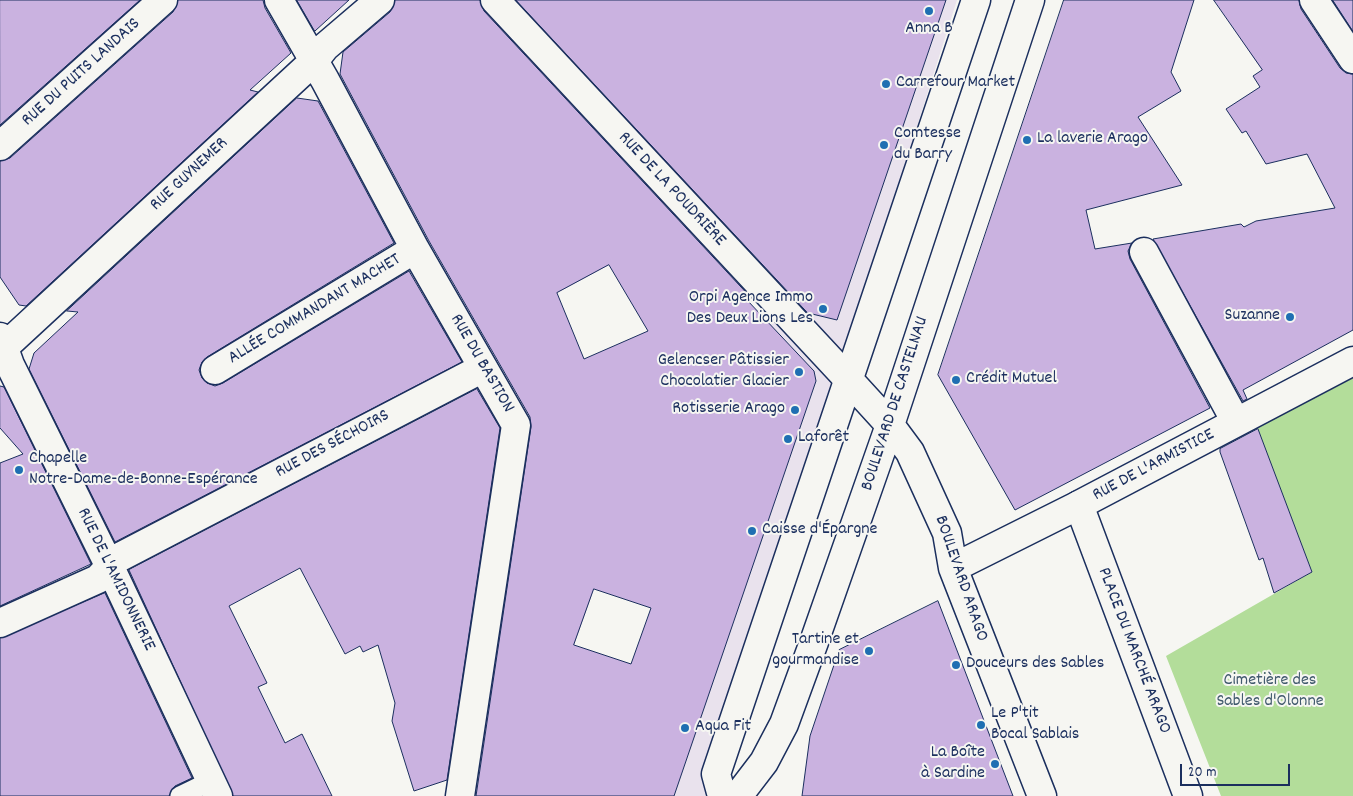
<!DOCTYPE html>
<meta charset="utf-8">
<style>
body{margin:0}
#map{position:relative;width:1353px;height:796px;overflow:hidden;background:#f6f6f2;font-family:Dekko,sans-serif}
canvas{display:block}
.scale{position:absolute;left:1180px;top:764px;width:110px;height:22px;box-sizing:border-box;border:2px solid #1b2f5e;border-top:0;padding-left:6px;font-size:15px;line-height:18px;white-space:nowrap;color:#1b2f5e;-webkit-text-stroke:4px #f6f6f2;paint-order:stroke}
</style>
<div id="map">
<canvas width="1353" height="796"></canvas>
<div class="scale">20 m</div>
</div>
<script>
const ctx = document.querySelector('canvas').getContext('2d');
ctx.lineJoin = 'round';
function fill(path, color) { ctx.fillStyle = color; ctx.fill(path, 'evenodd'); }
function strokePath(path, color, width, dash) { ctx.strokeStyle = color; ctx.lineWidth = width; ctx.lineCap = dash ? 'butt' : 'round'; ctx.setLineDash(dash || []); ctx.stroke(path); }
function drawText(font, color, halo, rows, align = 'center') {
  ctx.font = font + ' Dekko,sans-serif'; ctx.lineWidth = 4; ctx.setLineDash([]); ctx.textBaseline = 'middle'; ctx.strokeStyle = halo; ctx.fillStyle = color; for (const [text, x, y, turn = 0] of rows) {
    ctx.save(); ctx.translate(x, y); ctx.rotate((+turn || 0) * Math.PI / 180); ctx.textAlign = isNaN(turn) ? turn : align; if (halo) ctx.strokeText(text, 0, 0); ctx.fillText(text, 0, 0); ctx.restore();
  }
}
fill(new Path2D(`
 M 945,0 L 957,0 L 705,796 L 624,796 L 635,783 L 768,291 L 818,126 Z`), '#e9e2ed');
fill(new Path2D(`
 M 1353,378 L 1353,796 L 1221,796 L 1166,656 L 1312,572 L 1257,428 Z`), '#b3dd9a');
const building = new Path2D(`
 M 0,0 L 140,0 L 0,125 Z
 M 178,0 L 263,0 L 265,8 L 291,53 L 250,90 L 258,92 L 26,306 L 19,305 L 0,277 L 0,161 L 10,158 L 173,12 Z
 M 297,0 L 349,0 L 315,31 Z
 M 395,0 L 480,0 L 484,11 L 754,301 L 747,300 L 814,371 L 816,381 L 674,796 L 476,796 L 531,427 L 530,417 L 429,241 L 340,74 L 343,52 L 390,12 ZM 609,265 L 648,331 L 584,359 L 557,293 ZM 594,589 L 651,608 L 631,664 L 574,645 Z
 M 516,0 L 946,0 L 837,320 L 808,313 Z
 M 1064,0 L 1194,0 L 1171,72 L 1181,91 L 1138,117 L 1182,185 L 1086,210 L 1095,249 L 1132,243 L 1128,251 L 1130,259 L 1210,408 L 1015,510 L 938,375 Z
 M 1214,0 L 1299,0 L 1301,9 L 1340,68 L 1346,73 L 1353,74 L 1353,330 L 1243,390 L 1247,399 L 1243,401 L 1153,239 L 1241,224 L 1244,227 L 1256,221 L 1335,208 L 1307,154 L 1266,164 L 1246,131 L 1242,133 L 1226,109 L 1260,87 L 1253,76 L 1262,70 Z
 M 1333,0 L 1353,0 L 1353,31 Z
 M 297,98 L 318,101 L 394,243 L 207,357 L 202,362 L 199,370 L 202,378 L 207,383 L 215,386 L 223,383 L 409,271 L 462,362 L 115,542 L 29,369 L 34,353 L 78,312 L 67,311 Z
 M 0,386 L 4,387 L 91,564 L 0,606 L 0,463 L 23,454 L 0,428 Z
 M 477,389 L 500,428 L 447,780 L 414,791 L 392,721 L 395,703 L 378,645 L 363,652 L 360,646 L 345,654 L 300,568 L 229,606 L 267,683 L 258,687 L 285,743 L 302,734 L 332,796 L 233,796 L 129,570 Z
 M 1258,429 L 1312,572 L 1274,593 L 1263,558 L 1259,560 L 1220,452 L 1220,449 Z
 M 105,593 L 192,778 L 175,786 L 169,796 L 0,796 L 0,638 Z
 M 938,601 L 1013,796 L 802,796 L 810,736 L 839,650 Z`);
fill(building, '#cab2e0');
strokePath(building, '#1b2f5e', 1);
const service = new Path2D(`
 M 180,796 L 211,781`);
const minor = new Path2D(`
 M 279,0 L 325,80 L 415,249 L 516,425 L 460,796
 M 495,0 L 848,379
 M 1314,0 L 1353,59
 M 0,146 L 163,0
 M 1144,252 L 1236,422
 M 0,337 L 10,365 L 110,567 L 218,796
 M 0,351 L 314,61 L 325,47 L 380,0
 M 215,370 L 415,249
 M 1079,505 L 1353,361
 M 0,623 L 98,579 L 118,558 L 483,368`);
const tertiary = new Path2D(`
 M 848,379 L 890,425 L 910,452 L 947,533 L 953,568 L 1042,796
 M 953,568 L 1079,505 L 1188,796
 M 722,796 L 716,774 L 976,0
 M 738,796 L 764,762 L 784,724 L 814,642 L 890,425 L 1030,0`);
strokePath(service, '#1b2f5e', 22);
strokePath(minor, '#1b2f5e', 31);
strokePath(tertiary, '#1b2f5e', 31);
strokePath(service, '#f6f6f2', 19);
strokePath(minor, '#f6f6f2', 28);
strokePath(tertiary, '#f6f6f2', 28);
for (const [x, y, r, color] of [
 [929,11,5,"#1f6fb2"],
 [886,84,5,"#1f6fb2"],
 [1027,140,5,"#1f6fb2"],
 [884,145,5,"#1f6fb2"],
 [823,309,5,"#1f6fb2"],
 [1290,317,5,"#1f6fb2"],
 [799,372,5,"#1f6fb2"],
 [956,380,5,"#1f6fb2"],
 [795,410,5,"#1f6fb2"],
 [788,439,5,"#1f6fb2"],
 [19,470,5,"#1f6fb2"],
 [752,531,5,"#1f6fb2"],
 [869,651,5,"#1f6fb2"],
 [956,665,5,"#1f6fb2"],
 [981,725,5,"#1f6fb2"],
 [685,728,5,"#1f6fb2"],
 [995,764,5,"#1f6fb2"]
]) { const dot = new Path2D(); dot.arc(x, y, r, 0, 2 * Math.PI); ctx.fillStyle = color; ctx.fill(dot); strokePath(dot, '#f6f6f2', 2); }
drawText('18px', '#1b2f5e', '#f6f6f2', [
 ["Anna B",929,30,"center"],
 ["Carrefour Market",896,84],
 ["Comtesse",894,135],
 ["du Barry",894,156],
 ["La laverie Arago",1037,140],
 ["Orpi Agence Immo",813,299,"right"],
 ["Des Deux Lions Les",813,320,"right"],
 ["Suzanne",1280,317,"right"],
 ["Gelencser Pâtissier",789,362,"right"],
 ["Chocolatier Glacier",789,383,"right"],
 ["Crédit Mutuel",966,380],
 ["Rotisserie Arago",785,410,"right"],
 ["Laforêt",798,439],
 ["Chapelle",29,460],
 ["Notre-Dame-de-Bonne-Espérance",29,481],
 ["Caisse d'Épargne",762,531],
 ["Tartine et",859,641,"right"],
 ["gourmandise",859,662,"right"],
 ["Douceurs des Sables",966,665],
 ["Le P'tit",991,715],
 ["Bocal Sablais",991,736],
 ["Aqua Fit",695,728],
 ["La Boîte",985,754,"right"],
 ["à Sardine",985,775,"right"]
], 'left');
drawText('18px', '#1b2f5e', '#f6f6f2', [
 ["RUE DU PUITS LANDAIS",82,73,-42],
 ["RUE GUYNEMER",190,175,-43],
 ["RUE DE LA POUDRIÈRE",671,190,47],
 ["ALLÉE COMMANDANT MACHET",315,310,-31],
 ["RUE DU BASTION",481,364,60],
 ["BOULEVARD DE CASTELNAU",896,404,-72],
 ["RUE DES SÉCHOIRS",333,445,-28],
 ["RUE DE L'ARMISTICE",1154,466,-28],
 ["BOULEVARD ARAGO",960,579,71],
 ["RUE DE L'AMIDONNERIE",115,580,64],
 ["PLACE DU MARCHÉ ARAGO",1133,651,69]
]);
drawText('18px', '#415a6d', '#f6f6f2', [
 ["Cimetière des",1270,682],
 ["Sables d'Olonne",1270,703]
]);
</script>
